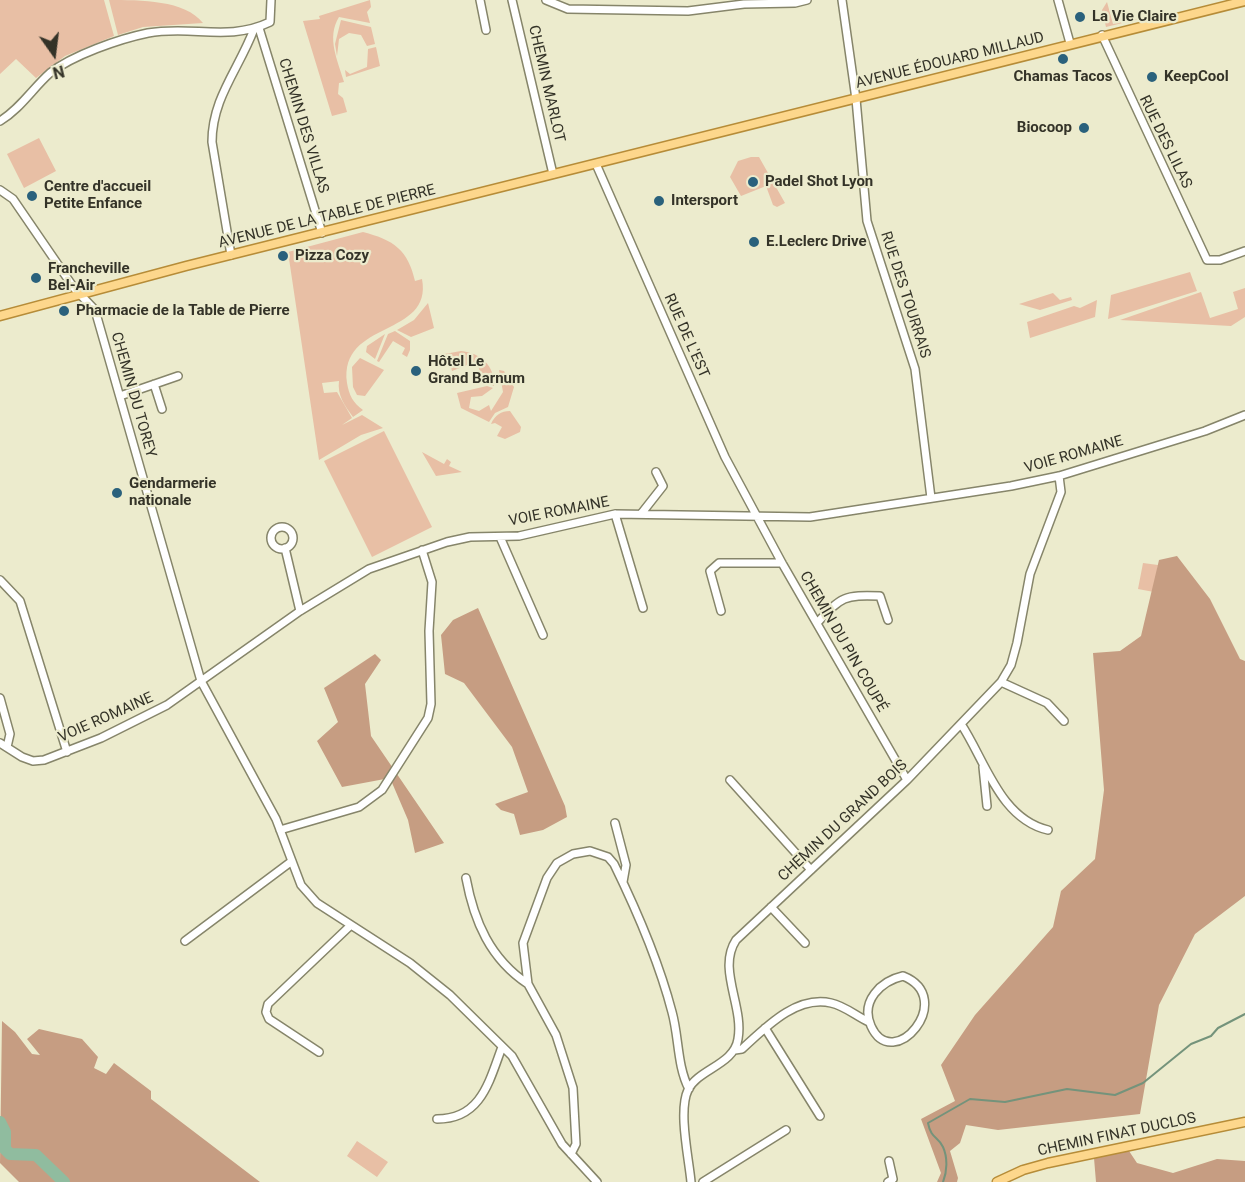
<!DOCTYPE html>
<meta charset="utf-8">
<style>
body{margin:0}
#map{position:relative;width:1245px;height:1182px;overflow:hidden;background:#ecebcd;font-family:Roboto,sans-serif}
canvas{display:block}
.north{position:absolute;left:24px;top:24px;width:60px;height:60px;-webkit-text-stroke:4px #ecebcd;paint-order:stroke;rotate:166deg;font-size:16px;font-weight:700;line-height:24px;text-align:center;color:#343328}
.north::after{content:'';display:block;margin:auto;width:21px;height:27px;background:#343328;clip-path:polygon(50% 0,100% 100%,50% 72%,0 100%)}
</style>
<div id="map">
<canvas width="1245" height="1182"></canvas>
<div class="north">N</div>
</div>
<script>
const ctx = document.querySelector('canvas').getContext('2d');
ctx.lineJoin = 'round';
function fill(path, color) { ctx.fillStyle = color; ctx.fill(path, 'evenodd'); }
function strokePath(path, color, width, dash) { ctx.strokeStyle = color; ctx.lineWidth = width; ctx.lineCap = dash ? 'butt' : 'round'; ctx.setLineDash(dash || []); ctx.stroke(path); }
function drawText(font, color, halo, rows, align = 'center') {
  ctx.font = font + ' Roboto,sans-serif'; ctx.lineWidth = 4.5; ctx.setLineDash([]); ctx.textBaseline = 'middle'; ctx.strokeStyle = halo; ctx.fillStyle = color; for (const [text, x, y, turn = 0] of rows) {
    ctx.save(); ctx.translate(x, y); ctx.rotate((+turn || 0) * Math.PI / 180); ctx.textAlign = isNaN(turn) ? turn : align; if (halo) ctx.strokeText(text, 0, 0); ctx.fillText(text, 0, 0); ctx.restore();
  }
}
fill(new Path2D(`
 M 0,0 L 104,0 L 114,36 L 65,56 L 36,78 L 16,59 L 0,74 Z
 M 109,0 C 141,0 185,0 203,23 L 143,27 L 118,35 Z
 M 370,0 L 371,7 L 367,12 L 370,23 L 339,17 C 326,38 338,61 344,82 L 339,83 L 338,94 L 343,98 L 347,112 L 332,116 L 303,21 L 320,19 L 319,16 Z
 M 1107,2 L 1113,24 L 1151,16 L 1106,27 L 1102,10 Z
 M 341,20 L 371,27 L 375,44 L 367,46 L 361,35 L 349,33 L 339,39 L 337,56 L 335,44 Z
 M 376,47 L 380,66 L 346,77 L 345,70 L 350,74 L 367,67 L 368,49 Z
 M 39,138 L 56,171 L 24,188 L 7,154 Z
 M 751,157 L 759,157 L 785,203 L 777,207 L 773,205 L 766,186 L 741,196 L 730,177 L 738,161 Z
 M 363,232 C 394,240 408,250 415,281 L 422,279 C 433,338 339,319 347,383 C 349,395 353,403 363,410 L 353,417 C 345,406 337,395 339,381 L 322,383 L 324,393 L 337,392 L 352,418 L 342,425 L 362,415 L 383,428 L 361,435 L 319,460 L 288,252 Z
 M 1190,272 L 1197,291 L 1108,319 L 1111,295 Z
 M 1245,288 L 1245,317 L 1231,326 L 1120,320 L 1201,292 L 1210,318 L 1238,309 L 1233,292 Z
 M 1053,293 L 1060,300 L 1071,297 L 1072,300 L 1040,310 L 1019,304 Z
 M 1097,300 L 1095,317 L 1030,338 L 1027,322 L 1074,306 L 1080,308 Z
 M 428,303 L 434,328 L 411,337 L 397,330 L 414,320 Z
 M 395,331 L 410,341 L 410,350 L 407,357 L 402,354 L 405,348 L 393,341 L 379,362 L 377,361 L 388,334 Z
 M 385,334 L 375,359 L 366,352 L 367,346 Z
 M 461,351 C 480,353 495,365 494,386 L 482,380 L 477,361 L 452,371 L 448,357 L 429,361 L 428,357 Z
 M 360,358 L 384,370 L 365,396 L 357,395 L 353,387 L 352,367 Z
 M 499,370 L 504,371 L 514,387 L 508,407 L 495,413 L 489,422 L 461,408 L 457,393 L 487,386 L 493,388 L 482,396 L 471,397 L 469,408 L 479,411 L 489,405 L 491,411 L 503,392 Z
 M 510,411 L 521,427 L 520,432 L 505,439 L 497,436 L 502,427 L 495,423 L 491,424 C 495,415 501,411 510,411 Z
 M 384,431 L 432,527 L 372,557 L 324,461 Z
 M 422,452 L 444,464 L 447,459 L 451,462 L 449,466 L 462,472 L 436,476 Z
 M 1143,563 L 1158,565 L 1154,592 L 1138,589 Z
 M 357,1141 L 388,1162 L 377,1177 L 347,1156 Z`), '#e8bfa5');
fill(new Path2D(`
 M 1177,556 L 1210,599 L 1240,659 L 1245,661 L 1245,896 L 1195,934 L 1159,1005 L 1140,1114 L 998,1130 L 966,1125 L 960,1143 L 950,1151 L 958,1178 L 957,1182 L 937,1182 L 941,1173 L 921,1119 L 955,1101 L 941,1065 L 975,1015 L 1053,927 L 1061,891 L 1095,859 L 1104,790 L 1093,653 L 1120,651 L 1141,636 L 1159,560 Z
 M 478,608 L 565,806 L 567,817 L 543,830 L 520,835 L 514,814 L 501,810 L 495,804 L 528,792 L 512,747 L 464,683 L 445,674 L 441,635 L 453,620 Z
 M 375,654 L 381,660 L 365,684 L 371,736 L 444,843 L 415,853 L 408,820 L 390,778 L 342,787 L 317,741 L 338,722 L 324,688 Z
 M 2,1021 L 15,1032 L 32,1054 L 40,1055 L 27,1039 L 39,1029 L 82,1039 L 98,1057 L 94,1068 L 106,1074 L 114,1063 L 151,1091 L 151,1099 L 260,1182 L 19,1182 L 0,1163 Z
 M 1129,1151 L 1137,1163 L 1173,1173 L 1217,1159 L 1245,1161 L 1245,1182 L 1096,1182 L 1094,1158 Z`), '#c69d82');
strokePath(new Path2D(`
 M 943,1182 C 947,1172 948,1158 943,1147 C 938,1136 931,1139 928,1123 L 970,1099 L 1005,1102 L 1067,1089 L 1115,1095 L 1143,1083 L 1191,1044 L 1211,1036 L 1218,1028 L 1245,1014`), '#74937b', 2);
strokePath(new Path2D(`
 M 0,1122 L 5,1132 L 5,1149 L 10,1154 L 36,1155 L 64,1182`), '#90bc9f', 12);
const minor = new Path2D(`
 M 480,0 L 486,30
 M 512,0 L 553,174
 M 546,0 L 568,9 L 688,11 L 744,4 L 795,3 L 807,0
 M 842,0 L 856,99 L 867,221 L 915,369 L 931,498
 M 1058,0 L 1070,43
 M 259,28 L 322,233
 M 1102,35 L 1207,260 L 1220,260 L 1245,251
 M 0,121 C 20,109 33,88 50,73 C 73,55 119,39 148,33 C 192,25 228,42 270,22 L 271,0
 M 596,164 L 725,457 L 782,563 L 907,780
 M 0,190 L 13,199 L 74,288 L 95,310 L 201,681 L 276,819 L 301,885 L 317,903 L 410,963 L 450,995 L 512,1056 L 562,1144 L 597,1182
 M 231,255 L 212,142 C 212,98 239,69 254,29
 M 154,384 L 162,409
 M 120,396 L 178,376
 M 615,514 L 643,608
 M 641,514 L 663,486 L 656,472
 M271 538a11 11 0 1 1 22 0a11 11 0 1 1-22 0Z
 M 500,537 L 543,635
 M 285,548 L 300,611
 M 0,580 L 20,601 L 67,752
 M 721,611 L 710,571 L 719,563 L 782,563
 M 817,623 C 842,596 844,595 880,596 L 888,620
 M 1001,682 L 1047,703 L 1064,721
 M 0,698 L 10,734 L 7,747
 M 961,724 C 985,760 1000,819 1048,830
 M 0,743 L 22,757 L 33,761 L 44,760 L 101,738 L 167,705 L 300,611 L 369,569 L 447,542 L 470,537 L 519,536 L 615,514 L 810,517 L 1011,486 L 1059,476 L 1205,431 L 1245,415
 M 983,767 L 987,806
 M 730,780 L 811,870
 M 615,823 L 626,865 L 623,882
 M 280,830 L 359,807 L 382,790 L 428,718 L 431,704 L 429,631 L 432,582 L 422,550
 M 466,878 C 474,921 490,959 528,984
 M 771,907 L 805,943
 M 185,941 L 292,861
 M 903,976 C 958,998 893,1075 871,1026 C 860,1001 881,981 903,976 Z
 M 765,1028 L 820,1116
 M 735,1050 L 742,1049 C 765,1028 796,995 831,1003 C 845,1006 856,1016 869,1022
 M 319,1052 L 269,1019 L 266,1012 L 268,1004 L 351,925
 M 437,1119 C 481,1119 489,1082 502,1047
 M 571,1154 L 576,1144 L 573,1088 L 556,1035 L 528,984 L 523,943 L 547,878 L 557,863 L 573,854 L 590,851 L 608,857 L 614,864 C 637,911 659,962 672,1012 C 679,1037 677,1066 689,1089
 M 691,1182 C 689,1159 678,1111 688,1090 C 698,1069 734,1065 738,1039 C 744,1006 717,969 736,940 L 907,780 L 1001,682 L 1011,665 L 1017,643 L 1030,574 L 1061,492 L 1059,476
 M 703,1182 L 786,1130
 M 888,1182 L 893,1179 L 889,1161`);
const major = new Path2D(`
 M 0,316 L 186,266 L 1245,1
 M 997,1182 L 1023,1170 L 1048,1163 L 1245,1122`);
strokePath(minor, '#86856a', 10);
strokePath(major, '#b68c38', 11);
strokePath(minor, '#fff', 7);
strokePath(major, '#fdd78c', 8);
for (const [x, y, r, color] of [
 [1080,17,6,"#2a617c"],
 [1063,59,6,"#2a617c"],
 [1152,77,6,"#2a617c"],
 [1084,128,6,"#2a617c"],
 [753,182,6,"#2a617c"],
 [32,196,6,"#2a617c"],
 [659,201,6,"#2a617c"],
 [754,242,6,"#2a617c"],
 [283,256,6,"#2a617c"],
 [36,278,6,"#2a617c"],
 [64,311,6,"#2a617c"],
 [416,371,6,"#2a617c"],
 [117,493,6,"#2a617c"]
]) { const dot = new Path2D(); dot.arc(x, y, r, 0, 2 * Math.PI); ctx.fillStyle = color; ctx.fill(dot); strokePath(dot, '#ecebcd', 2); }
drawText('bold 15px', '#343328', '#ecebcd', [
 ["La Vie Claire",1092,17],
 ["Chamas Tacos",1063,77,"center"],
 ["KeepCool",1164,77],
 ["Biocoop",1072,128,"right"],
 ["Padel Shot Lyon",765,182],
 ["Centre d'accueil",44,187],
 ["Petite Enfance",44,204],
 ["Intersport",671,201],
 ["E.Leclerc Drive",766,242],
 ["Pizza Cozy",295,256],
 ["Francheville",48,269],
 ["Bel-Air",48,286],
 ["Pharmacie de la Table de Pierre",76,311],
 ["Hôtel Le",428,362],
 ["Grand Barnum",428,379],
 ["Gendarmerie",129,484],
 ["nationale",129,501]
], 'left');
drawText('15px', '#343328', '#ecebcd', [
 ["AVENUE ÉDOUARD MILLAUD",950,61,-14],
 ["CHEMIN MARLOT",546,84,77],
 ["CHEMIN DES VILLAS",303,126,73],
 ["RUE DES LILAS",1165,142,64],
 ["AVENUE DE LA TABLE DE PIERRE",327,217,-14],
 ["RUE DES TOURRAIS",905,295,72],
 ["RUE DE L'EST",686,336,66],
 ["CHEMIN DU TOREY",133,395,74],
 ["VOIE ROMAINE",1074,455,-16],
 ["VOIE ROMAINE",559,512,-11],
 ["CHEMIN DU PIN COUPÉ",843,642,60],
 ["VOIE ROMAINE",106,718,-24],
 ["CHEMIN DU GRAND BOIS",843,821,-43],
 ["CHEMIN FINAT DUCLOS",1117,1135,-12]
]);
</script>
